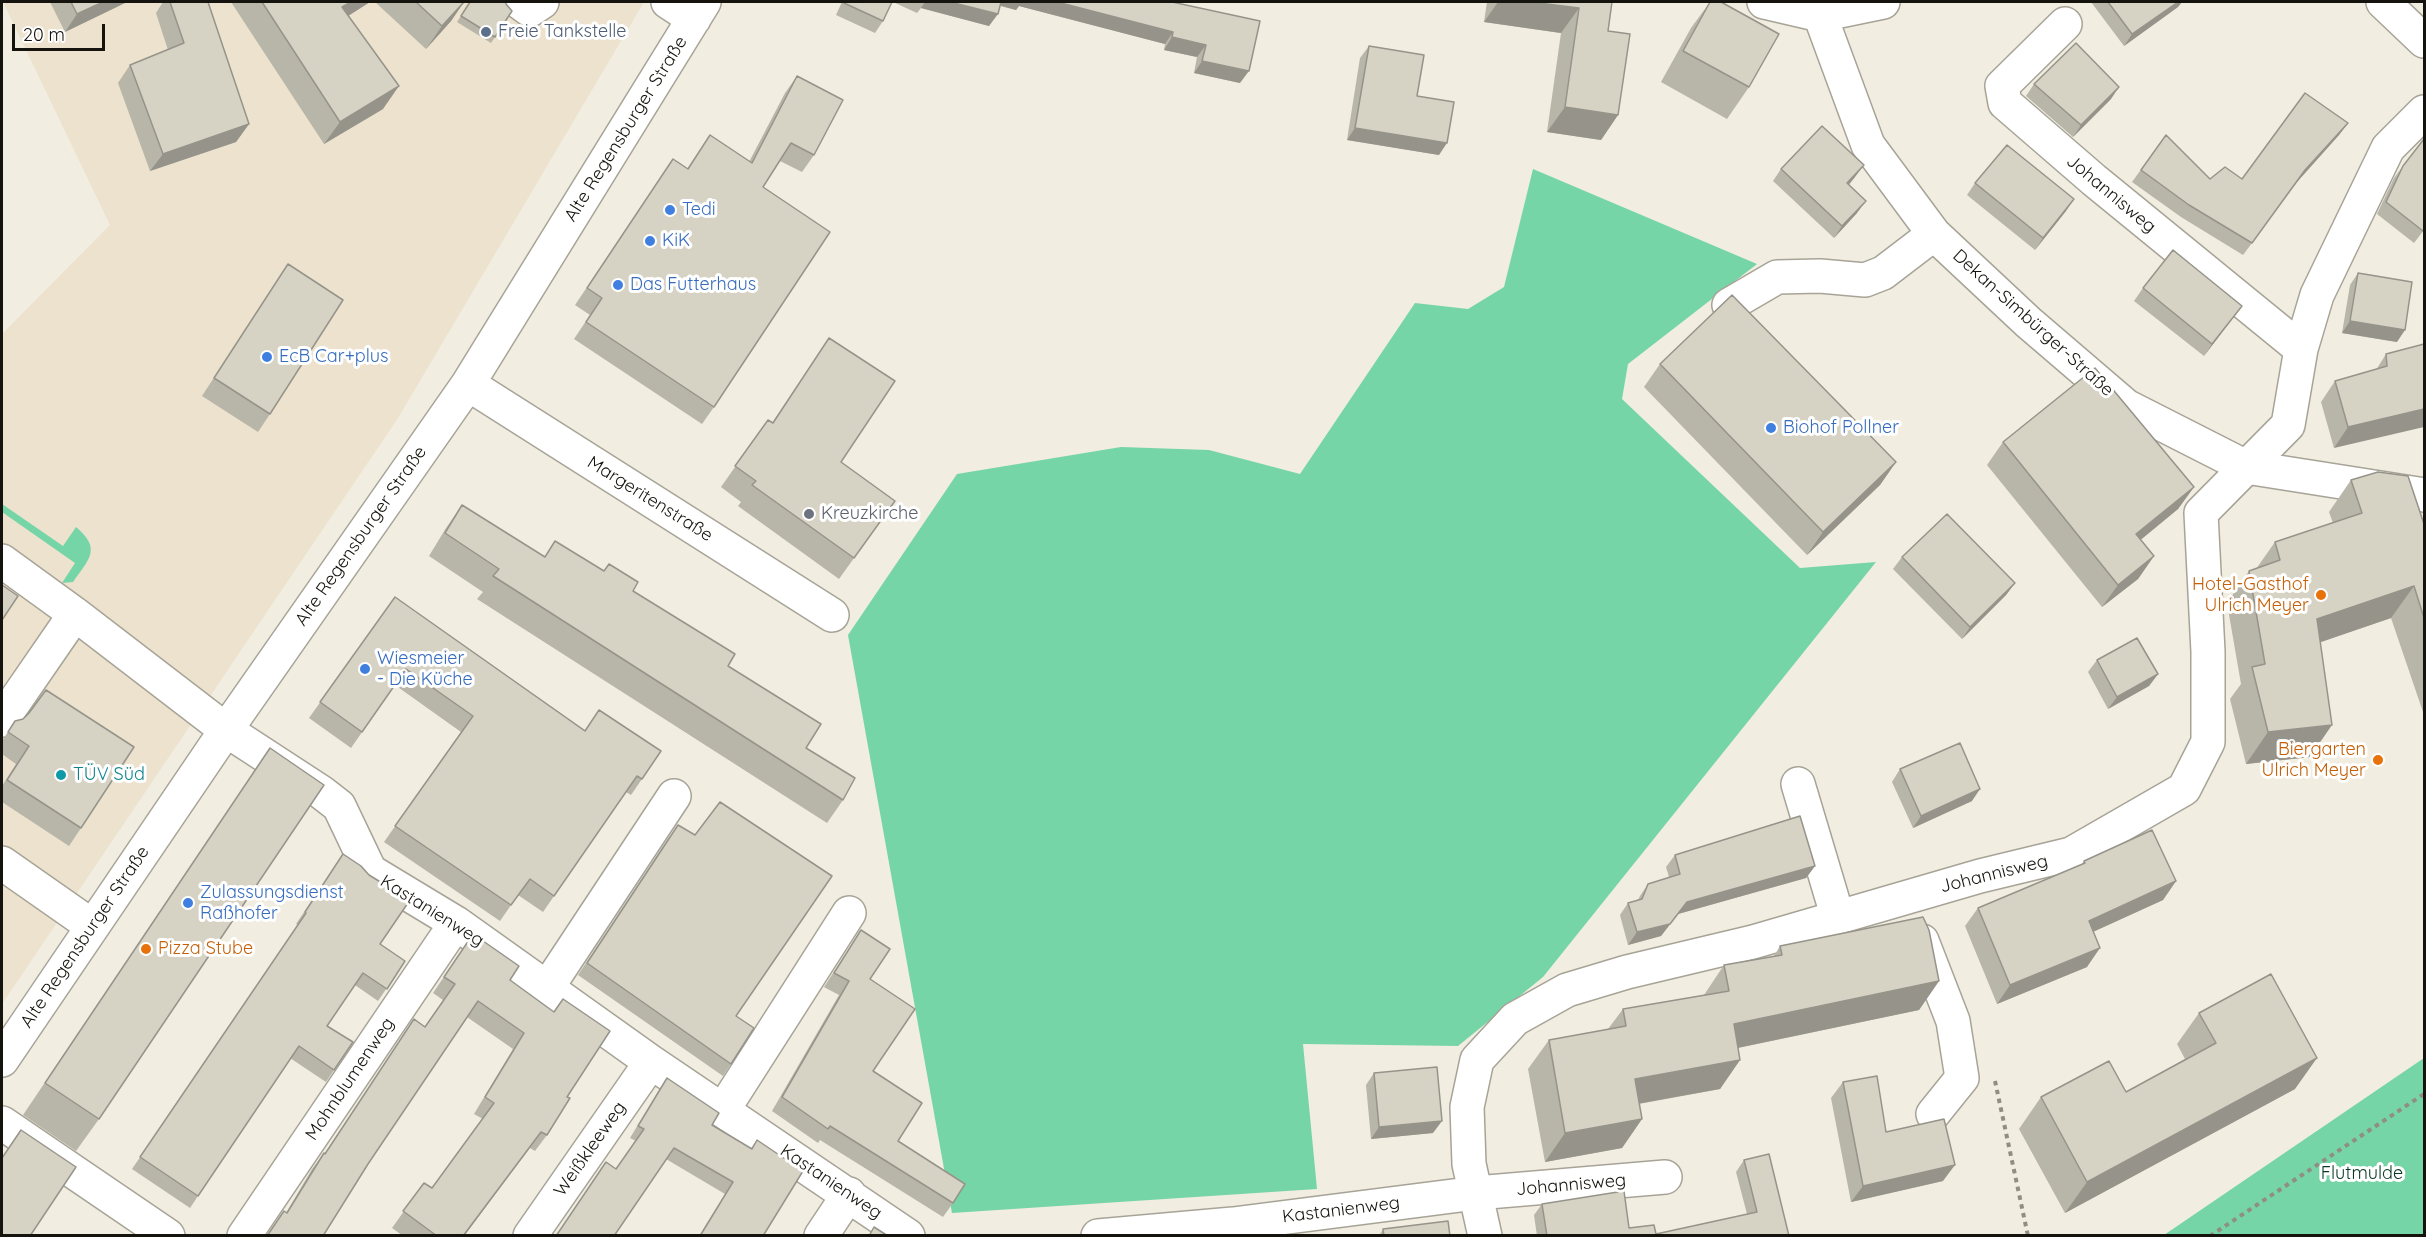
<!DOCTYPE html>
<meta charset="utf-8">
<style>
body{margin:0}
#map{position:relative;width:2426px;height:1237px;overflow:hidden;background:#f1ede0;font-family:Quicksand,sans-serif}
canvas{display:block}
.frame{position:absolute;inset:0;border:3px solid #14130e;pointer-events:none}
.scale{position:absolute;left:12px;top:24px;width:93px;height:27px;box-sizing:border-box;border:3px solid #14130e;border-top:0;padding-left:8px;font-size:18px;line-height:21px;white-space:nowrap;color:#14130e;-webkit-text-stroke:4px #fff;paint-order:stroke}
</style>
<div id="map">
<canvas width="2426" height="1237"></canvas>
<div class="frame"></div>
<div class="scale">20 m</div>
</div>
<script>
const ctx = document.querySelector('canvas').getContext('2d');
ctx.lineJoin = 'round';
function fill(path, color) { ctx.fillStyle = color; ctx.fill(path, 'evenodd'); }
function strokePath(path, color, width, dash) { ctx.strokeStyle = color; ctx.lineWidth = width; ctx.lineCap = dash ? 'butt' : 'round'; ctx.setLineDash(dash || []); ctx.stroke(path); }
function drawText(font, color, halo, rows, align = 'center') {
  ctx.font = font + ' Quicksand,sans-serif'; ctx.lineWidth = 6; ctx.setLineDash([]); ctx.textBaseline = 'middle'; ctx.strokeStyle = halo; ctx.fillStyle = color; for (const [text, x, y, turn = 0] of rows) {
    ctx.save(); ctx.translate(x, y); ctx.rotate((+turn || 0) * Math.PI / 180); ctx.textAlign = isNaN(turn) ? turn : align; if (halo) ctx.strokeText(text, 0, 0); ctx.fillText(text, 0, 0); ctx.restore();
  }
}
fill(new Path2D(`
 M 7,2 L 644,2 L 398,418 L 2,1004 L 2,334 L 110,225 L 4,4 Z`), '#ece2cd');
fill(new Path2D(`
 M 1533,169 L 1757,264 L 1628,364 L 1622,399 L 1800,568 L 1876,562 L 1543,977 L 1458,1046 L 1303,1044 L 1317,1189 L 952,1213 L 848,635 L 957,474 L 1121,447 L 1209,450 L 1300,474 L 1415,303 L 1468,309 L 1504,287 Z
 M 2,504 L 63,546 L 76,527 C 102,549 89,559 73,582 L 62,583 L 75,563 L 2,512 Z
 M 2424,1058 L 2424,1235 L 2164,1235 Z`), '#76d5a6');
const minor = new Path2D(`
 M 519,2 L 530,10 L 542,2
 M 668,2 L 694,19
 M 1764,2 L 1820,15 L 1868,145 L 1934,234 L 2028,322 L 2126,406 L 2246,467 L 2424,495
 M 2383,2 L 2424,41
 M 1820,15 L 1883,2
 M 2065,24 L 2002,86 L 2005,103 L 2094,180 L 2301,349
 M 1729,305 L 1777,277 L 1820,276 L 1865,280 L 1883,273 L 1934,234
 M 468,384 L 832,615
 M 2,561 L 75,614
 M 2,720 L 75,614 L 226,730 L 321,792 L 339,806 L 370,871 L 456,923 L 651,1062 L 908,1236
 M 1798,784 L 1838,918
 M 2,863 L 92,926
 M 1922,941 L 1953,1021 L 1962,1078 L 1933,1114
 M 547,988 L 674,796
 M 2,1060 L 226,730 L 468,384 L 704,2
 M 723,1110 L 849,913
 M 2,1123 L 168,1236
 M 244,1236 L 456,923
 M 530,1236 L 651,1062
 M 821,1236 L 849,1194
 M 1098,1236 L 1233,1224 L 1476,1193 L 1665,1177
 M 1485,1236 L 1469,1164 L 1467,1107 L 1477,1060 L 1515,1019 L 1567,990 L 1627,972 L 1753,942 L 1980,876 L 2071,854 L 2184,789 L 2208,742 L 2208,652 L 2201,513 L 2288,425 L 2301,349 L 2317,295 L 2388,148 L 2424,112`);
strokePath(minor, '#a7a497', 36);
strokePath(new Path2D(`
 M 1995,1081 L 2028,1236
 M 2210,1236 L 2424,1094`), '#908d84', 4, [4.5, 4.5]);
strokePath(minor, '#fff', 33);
fill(new Path2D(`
 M 50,2 L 127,2 L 65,32 Z
 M 163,2 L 208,2 L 249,124 L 236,142 L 150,171 L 118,83 L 130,65 L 168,50 L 156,13 Z
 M 231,2 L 370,2 L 348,16 L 383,109 L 324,144 Z
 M 375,2 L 464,2 L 451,21 L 426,49 Z
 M 470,2 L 506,4 L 512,11 L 491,43 L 457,22 Z
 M 842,2 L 892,2 L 883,21 L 875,33 L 836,15 Z
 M 893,2 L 1172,2 L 1240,83 L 1194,73 L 1197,57 L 1164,50 L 1165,44 L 1019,6 L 1016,10 L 1000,6 L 989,26 L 921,8 L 917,13 Z
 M 1487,2 L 1612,2 L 1608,31 L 1618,115 L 1601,140 L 1547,132 L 1561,33 L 1484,22 Z
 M 1710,2 L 1721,2 L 1749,87 L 1727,119 L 1661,82 L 1691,28 Z
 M 2091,2 L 2182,2 L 2178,7 L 2124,46 Z
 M 1369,46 L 1417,96 L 1439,155 L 1347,140 L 1360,58 Z
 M 797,76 L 814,155 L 802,172 L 780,161 L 763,187 L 714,407 L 702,424 L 574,339 L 590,315 L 575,305 L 673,159 L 687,169 L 710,135 L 749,162 L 785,93 Z
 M 2034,84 L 2111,99 L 2073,137 L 2026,96 Z
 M 2348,123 L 2339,135 L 2297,182 L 2243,255 L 2181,217 L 2132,182 L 2166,135 L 2210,179 L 2242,179 Z
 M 2403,166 L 2424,230 L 2414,243 L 2377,214 L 2394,178 Z
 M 1781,169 L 1855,177 L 1849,185 L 1857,213 L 1834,238 L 1773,181 Z
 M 1975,183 L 2066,211 L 2035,250 L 1967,195 Z
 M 288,264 L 270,414 L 258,432 L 202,396 Z
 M 2358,273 L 2397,342 L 2342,333 L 2350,285 Z
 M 2143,288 L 2242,306 L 2204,356 L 2134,301 Z
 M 829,338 L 841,462 L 895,501 L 839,579 L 738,506 L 741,502 L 721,487 L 768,420 L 772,423 Z
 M 2424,344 L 2334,448 L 2321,402 L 2335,381 L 2376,370 L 2386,354 Z
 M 1660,364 L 1896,462 L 1880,485 L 1807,555 L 1644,387 Z
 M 2003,442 L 2194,487 L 2178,509 L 2140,540 L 2154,556 L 2138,579 L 2102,607 L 1987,465 Z
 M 2351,480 L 2424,524 L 2424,715 L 2391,618 L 2320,642 L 2310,757 L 2246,764 L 2230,699 L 2241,684 L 2227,603 L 2249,571 L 2256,569 L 2275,542 L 2333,523 L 2329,512 Z
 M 462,505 L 545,557 L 555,541 L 633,591 L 728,666 L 806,748 L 843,800 L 827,823 L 477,599 L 483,592 L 429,556 L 446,528 Z
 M 1902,557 L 2015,583 L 2006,595 L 1962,639 L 1893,569 Z
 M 395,597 L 585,730 L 599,710 L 642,779 L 631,795 L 626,792 L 543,912 L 518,895 L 500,921 L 384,842 L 461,732 L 395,685 L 351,748 L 309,718 Z
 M 2097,660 L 2158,674 L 2149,686 L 2108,709 L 2088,672 Z
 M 15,721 L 81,828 L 69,846 L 2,802 L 2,786 L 16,764 L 2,754 L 2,741 Z
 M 270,748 L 99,1119 L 76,1151 L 23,1115 Z
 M 1900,769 L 1972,801 L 1913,828 L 1892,782 Z
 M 669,837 L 736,1016 L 731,1064 L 723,1076 L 578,975 Z
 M 343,854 L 380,944 L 405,961 L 378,1001 L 355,985 L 327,1026 L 353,1042 L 326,1082 L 290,1058 L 190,1208 L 132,1169 L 298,925 L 296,924 Z
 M 1675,855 L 1815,866 L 1806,878 L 1678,914 L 1661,936 L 1628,945 L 1620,915 L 1628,903 L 1638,900 L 1640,896 L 1648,884 L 1669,877 L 1666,867 Z
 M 2084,861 L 2176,881 L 2163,900 L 2093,932 L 2087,967 L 1997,1004 L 1965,926 L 1978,908 L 2081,865 Z
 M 861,930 L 870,979 L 873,1071 L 898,1141 L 953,1203 L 943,1217 L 820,1140 L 818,1143 L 772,1111 L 839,995 L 824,987 Z
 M 473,934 L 510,980 L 567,1097 L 547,1135 L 535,1151 L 530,1148 L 464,1236 L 403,1236 L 392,1228 L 424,1183 L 432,1188 L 483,1119 L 474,1114 L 513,1049 L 467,1017 L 368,1164 L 323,1236 L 286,1213 L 312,1169 L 324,1153 L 325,1153 L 414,1019 L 425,1027 L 443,1000 L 433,993 Z
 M 1780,946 L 1939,981 L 1919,1010 L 1738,1048 L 1740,1060 L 1720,1089 L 1639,1104 L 1642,1119 L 1622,1148 L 1545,1162 L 1528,1069 L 1549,1040 L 1608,1029 L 1623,1009 L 1704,995 L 1724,965 L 1774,956 Z
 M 2199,1013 L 2295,1089 L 2065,1213 L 2019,1129 L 2041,1097 L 2126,1092 L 2185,1059 L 2177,1044 Z
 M 1374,1073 L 1433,1133 L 1371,1139 L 1366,1085 Z
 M 667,1078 L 712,1125 L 751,1148 L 757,1140 L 763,1236 L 699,1236 L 725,1194 L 666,1159 L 616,1169 L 636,1141 L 630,1138 L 659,1090 Z
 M 1843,1082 L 1886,1132 L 1943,1181 L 1851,1202 L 1831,1098 Z
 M 1744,1160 L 1789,1236 L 1537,1236 L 1534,1215 L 1542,1204 L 1629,1228 L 1656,1234 L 1747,1214 L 1736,1172 Z
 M 1383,1229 L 1450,1236 L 1379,1236 Z`), '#b8b5a9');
fill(new Path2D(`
 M 103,2 L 127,2 L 65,32 L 77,14 Z
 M 351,2 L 370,2 L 326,30 L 342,7 Z
 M 464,2 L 451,21 L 426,49 L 442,26 Z
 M 925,2 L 950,2 L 998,14 L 989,26 L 921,8 Z
 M 997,2 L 1057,2 L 1173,32 L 1165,44 L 1019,6 L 1016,10 L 995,4 Z
 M 1498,2 L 1531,2 L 1579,8 L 1561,33 L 1484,22 Z
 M 2178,2 L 2182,2 L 2178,7 L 2124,46 L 2132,34 Z
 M 1172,37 L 1206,45 L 1197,57 L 1164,50 Z
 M 1202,61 L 1249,71 L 1240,83 L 1194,73 Z
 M 399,86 L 383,109 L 324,144 L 340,122 Z
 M 2119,87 L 2111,99 L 2073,137 L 2081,125 Z
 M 1565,107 L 1618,115 L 1601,140 L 1547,132 Z
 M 2348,123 L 2339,135 L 2297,182 L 2243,255 L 2305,170 Z
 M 249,124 L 236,142 L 150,171 L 163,154 Z
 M 1355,128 L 1447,143 L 1439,155 L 1347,140 Z
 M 1864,165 L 1855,177 L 1839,195 L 1847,183 Z
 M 2074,199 L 2066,211 L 2035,250 L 2043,238 Z
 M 1866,201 L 1857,213 L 1834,238 L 1842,226 Z
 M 2242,306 L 2233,318 L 2204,356 L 2212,344 Z
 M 2350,321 L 2405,330 L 2397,342 L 2342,333 Z
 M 2424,409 L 2424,427 L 2334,448 L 2348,427 Z
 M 1896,462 L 1880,485 L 1807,555 L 1823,532 Z
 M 2194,487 L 2178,509 L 2120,557 L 2136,534 Z
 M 2154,556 L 2138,579 L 2102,607 L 2118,585 Z
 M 2015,583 L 2006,595 L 1962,639 L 1970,627 Z
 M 2414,586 L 2391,618 L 2295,651 L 2317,619 Z
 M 2158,674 L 2149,686 L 2108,709 L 2117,697 Z
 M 2332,725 L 2310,757 L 2246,764 L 2268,732 Z
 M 1980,789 L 1972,801 L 1913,828 L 1921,816 Z
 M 1815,866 L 1806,878 L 1678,914 L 1661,936 L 1628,945 L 1637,932 L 1687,902 Z
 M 2176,881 L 2163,900 L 2075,940 L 2089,921 Z
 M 2100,948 L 2087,967 L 1997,1004 L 2010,985 Z
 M 1939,981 L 1919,1010 L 1713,1053 L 1734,1024 Z
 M 2317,1058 L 2295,1089 L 2065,1213 L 2087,1182 Z
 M 1740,1060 L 1720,1089 L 1614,1108 L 1635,1079 Z
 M 1642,1119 L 1622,1148 L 1545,1162 L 1565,1133 Z
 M 1442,1121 L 1433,1133 L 1371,1139 L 1379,1127 Z
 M 541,1132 L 464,1236 L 463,1236 Z
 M 1955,1165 L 1943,1181 L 1851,1202 L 1863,1186 Z`), '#96948a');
const building = new Path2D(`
 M 71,2 L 103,2 L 77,14 Z
 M 170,2 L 208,2 L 249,124 L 163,154 L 130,65 L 184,43 Z
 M 262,2 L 351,2 L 342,7 L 399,86 L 340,122 Z
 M 416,2 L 464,2 L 442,26 Z
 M 470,2 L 506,2 L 506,4 L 512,11 L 495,37 L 461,16 Z
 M 845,2 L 892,2 L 883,21 L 844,3 Z
 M 950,2 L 1001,2 L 998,14 Z
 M 1057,2 L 1172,2 L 1260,21 L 1249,71 L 1202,61 L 1206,45 L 1172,37 L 1173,32 Z
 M 1531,2 L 1612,2 L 1608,31 L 1630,34 L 1618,115 L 1565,107 L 1579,8 Z
 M 1710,2 L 1721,2 L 1779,34 L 1749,87 L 1683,51 Z
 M 2108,2 L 2178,2 L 2132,34 Z
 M 2076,43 L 2119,87 L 2081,125 L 2034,84 Z
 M 1369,46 L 1424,55 L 1417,96 L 1454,102 L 1447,143 L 1355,128 Z
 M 797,76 L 843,100 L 814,155 L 791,143 L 763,187 L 830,232 L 714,407 L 586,322 L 602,298 L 587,288 L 673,159 L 688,169 L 710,135 L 752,163 Z
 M 2305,93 L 2348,123 L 2305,170 L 2252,243 L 2189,205 L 2141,170 L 2166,135 L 2210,179 L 2225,167 L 2242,179 Z
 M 1822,126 L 1864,165 L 1847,183 L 1866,201 L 1842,226 L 1781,169 Z
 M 2424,139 L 2424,229 L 2423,231 L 2386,202 L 2403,166 Z
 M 2007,145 L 2074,199 L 2043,238 L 1975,183 Z
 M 2173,250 L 2242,306 L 2212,344 L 2143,288 Z
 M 288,264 L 343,300 L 270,414 L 214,378 Z
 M 2358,273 L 2412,282 L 2405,330 L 2350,321 Z
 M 1732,295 L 1896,462 L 1823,532 L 1660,364 Z
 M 829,338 L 895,381 L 841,462 L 895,501 L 854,558 L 752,485 L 756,481 L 735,466 L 768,420 L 773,423 Z
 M 2424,344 L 2424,409 L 2348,427 L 2335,381 L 2387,366 L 2386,354 Z
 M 2095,368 L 2194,487 L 2136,534 L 2154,556 L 2118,585 L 2003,442 Z
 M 2378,472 L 2408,476 L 2424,524 L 2424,618 L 2414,586 L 2317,619 L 2332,725 L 2268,732 L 2252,667 L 2265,664 L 2249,571 L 2280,560 L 2275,542 L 2362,513 L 2351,480 Z
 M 462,505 L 545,557 L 555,541 L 604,571 L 609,564 L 638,582 L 633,591 L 735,654 L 728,666 L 821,724 L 806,748 L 855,778 L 843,800 L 493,576 L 499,569 L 445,533 Z
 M 1947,514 L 2015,583 L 1970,627 L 1902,557 Z
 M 2,585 L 18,596 L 2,620 Z
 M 395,597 L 585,731 L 599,710 L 661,751 L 642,779 L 637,776 L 554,896 L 530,879 L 511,905 L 395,826 L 473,716 L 406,669 L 362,732 L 320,702 Z
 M 2137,638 L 2158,674 L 2117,697 L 2097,660 Z
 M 46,690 L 134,747 L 81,828 L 7,780 L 29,746 L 8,732 L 15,721 L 23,719 L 29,713 Z
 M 1960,743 L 1980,789 L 1921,816 L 1900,769 Z
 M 270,748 L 324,785 L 99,1119 L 45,1083 Z
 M 720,802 L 832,876 L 736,1016 L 754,1028 L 731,1064 L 587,963 L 678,825 L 695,835 Z
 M 1800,816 L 1815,866 L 1687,902 L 1670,924 L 1637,932 L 1628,903 L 1642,899 L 1648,884 L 1680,874 L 1675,855 Z
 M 2152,830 L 2176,881 L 2089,921 L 2100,948 L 2010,985 L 1978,908 L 2085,863 L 2084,861 Z
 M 343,854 L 361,866 L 369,875 L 410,900 L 380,944 L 405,961 L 387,989 L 363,973 L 327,1026 L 353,1042 L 334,1070 L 299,1046 L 198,1196 L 140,1157 L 306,913 L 305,912 Z
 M 1923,917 L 1929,930 L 1939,981 L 1734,1024 L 1740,1060 L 1635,1079 L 1642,1119 L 1565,1133 L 1549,1040 L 1626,1026 L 1623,1009 L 1729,991 L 1724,965 L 1782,955 L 1780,946 Z
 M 861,930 L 890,949 L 870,979 L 915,1009 L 873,1071 L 922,1103 L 898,1141 L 965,1184 L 953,1203 L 830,1126 L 828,1129 L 782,1097 L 849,981 L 834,973 Z
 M 473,934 L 519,966 L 510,980 L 554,1012 L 563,999 L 610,1031 L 567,1097 L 570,1098 L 547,1135 L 541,1132 L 463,1236 L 437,1236 L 403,1211 L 424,1183 L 432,1188 L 494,1103 L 485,1097 L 524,1033 L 478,1001 L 368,1164 L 323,1236 L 267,1236 L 284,1211 L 287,1213 L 324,1153 L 325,1154 L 414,1019 L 425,1027 L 455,984 L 444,977 Z
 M 2271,974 L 2317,1058 L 2087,1182 L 2041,1097 L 2109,1061 L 2126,1092 L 2216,1043 L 2199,1013 Z
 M 1437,1067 L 1442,1121 L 1379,1127 L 1374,1073 Z
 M 1877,1076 L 1886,1132 L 1944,1119 L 1955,1165 L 1863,1186 L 1843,1082 Z
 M 667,1078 L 719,1113 L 712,1125 L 752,1149 L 757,1140 L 803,1171 L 763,1236 L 700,1236 L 733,1182 L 674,1148 L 614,1236 L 556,1236 L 606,1162 L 616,1169 L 644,1129 L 638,1126 Z
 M 21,1130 L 76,1167 L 30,1236 L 2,1236 L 2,1158 Z
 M 1769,1154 L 1789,1236 L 1547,1236 L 1542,1204 L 1624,1191 L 1629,1228 L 1654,1225 L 1656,1234 L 1757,1212 L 1744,1160 Z
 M 1448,1221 L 1450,1236 L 1384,1236 L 1383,1229 Z
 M 874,1227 L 888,1236 L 869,1236 Z`);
fill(building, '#d6d3c5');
strokePath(building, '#96948a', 1.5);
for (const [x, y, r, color] of [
 [486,32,6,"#5c6f8a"],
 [670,210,6,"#3f7fe0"],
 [650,241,6,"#3f7fe0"],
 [618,285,6,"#3f7fe0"],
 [267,357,6,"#3f7fe0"],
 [1771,428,6,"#3f7fe0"],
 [809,514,6,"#6b7280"],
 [2321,595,6,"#e8710a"],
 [365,669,6,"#3f7fe0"],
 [2378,760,6,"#e8710a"],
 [61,775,6,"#0f9aa8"],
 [188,903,6,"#3f7fe0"],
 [146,949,6,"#e8710a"]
]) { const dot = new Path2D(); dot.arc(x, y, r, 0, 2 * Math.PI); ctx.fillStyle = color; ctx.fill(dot); strokePath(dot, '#fff', 2); }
drawText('18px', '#4e5e75', '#fff', [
 ["Freie Tankstelle",498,32]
], 'left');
drawText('18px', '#14130e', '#fff', [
 ["Alte Regensburger Straße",626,129,-58],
 ["Johannisweg",2111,194,40],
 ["Dekan-Simbürger-Straße",2033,323,42],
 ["Margeritenstraße",650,499,32],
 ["Alte Regensburger Straße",361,536,-55],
 ["Johannisweg",1994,874,-14],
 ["Kastanienweg",432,911,32],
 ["Alte Regensburger Straße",85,937,-56],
 ["Mohnblumenweg",350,1079,-56],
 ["Weißkleeweg",590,1149,-55],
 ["Kastanienweg",831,1182,34],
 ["Johannisweg",1571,1185,-5],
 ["Kastanienweg",1341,1210,-7]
]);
drawText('18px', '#366cbe', '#fff', [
 ["Tedi",682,210],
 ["KiK",662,241],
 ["Das Futterhaus",630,285],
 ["EcB Car+plus",279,357],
 ["Biohof Pollner",1783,428],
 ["Wiesmeier",377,659],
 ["- Die Küche",377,680],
 ["Zulassungsdienst",200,893],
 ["Raßhofer",200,914]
], 'left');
drawText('18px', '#5b616d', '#fff', [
 ["Kreuzkirche",821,514]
], 'left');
drawText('18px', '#c56008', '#fff', [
 ["Hotel-Gasthof",2309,585],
 ["Ulrich Meyer",2309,606],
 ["Biergarten",2366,750],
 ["Ulrich Meyer",2366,771],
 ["Pizza Stube",158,949,"left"]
], 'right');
drawText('18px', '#0d838f', '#fff', [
 ["TÜV Süd",73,775]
], 'left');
drawText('18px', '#063824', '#fff', [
 ["Flutmulde",2362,1174]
]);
</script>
